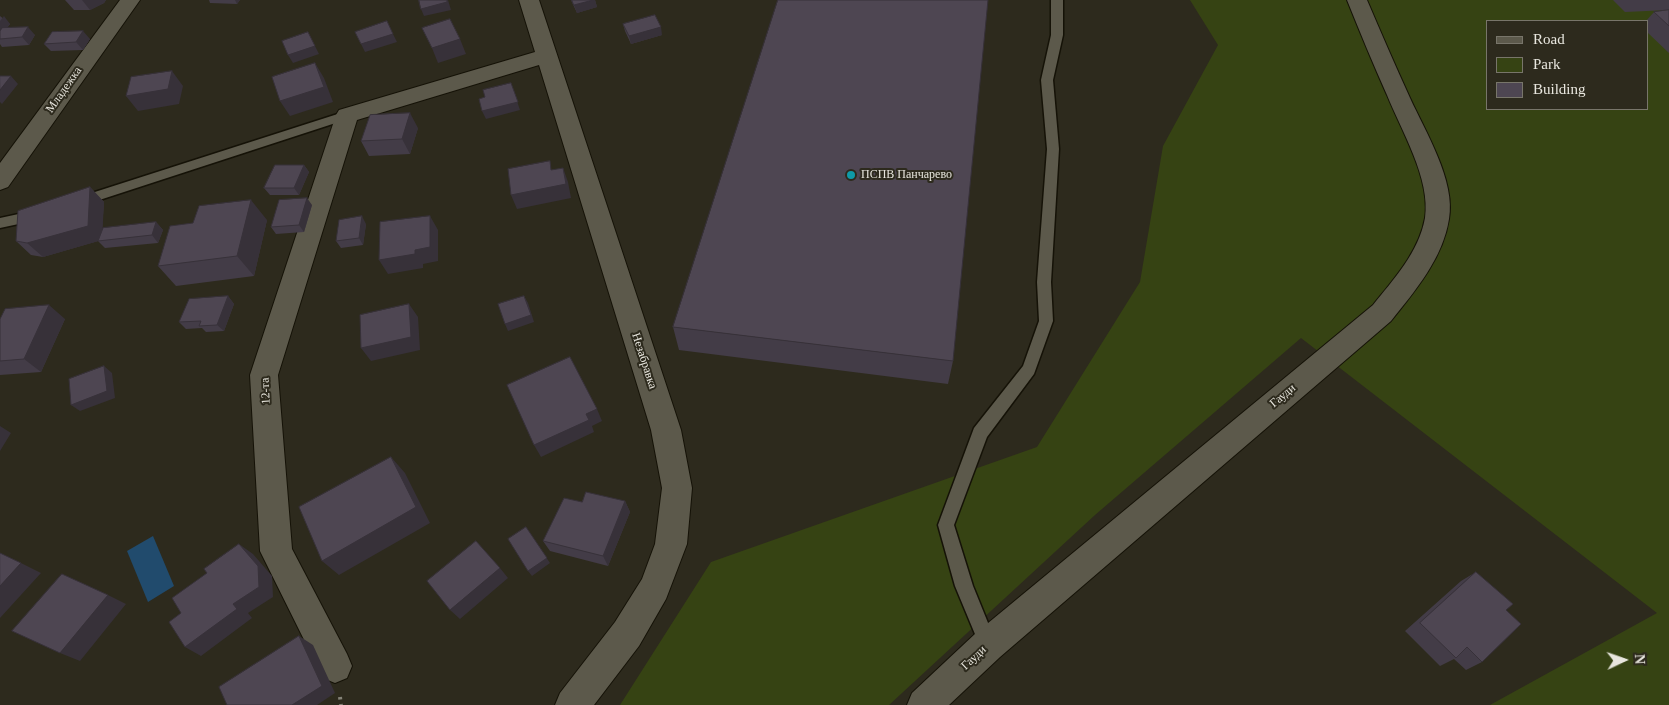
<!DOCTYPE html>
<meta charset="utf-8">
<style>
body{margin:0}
#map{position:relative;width:1669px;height:705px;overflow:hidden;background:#2d2a1d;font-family:"Times New Roman",serif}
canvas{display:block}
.legend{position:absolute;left:1486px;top:20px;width:162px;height:90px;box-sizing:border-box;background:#2d2a1d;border:1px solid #78756a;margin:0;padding:6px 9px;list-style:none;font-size:15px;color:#e8e6de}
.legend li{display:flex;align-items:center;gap:10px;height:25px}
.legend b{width:25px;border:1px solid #78756a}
.north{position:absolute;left:1599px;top:635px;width:50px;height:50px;-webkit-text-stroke:4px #2d2a1d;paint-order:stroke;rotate:87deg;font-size:14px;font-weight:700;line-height:20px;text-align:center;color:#e8e6de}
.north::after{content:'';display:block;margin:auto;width:18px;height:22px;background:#e8e6de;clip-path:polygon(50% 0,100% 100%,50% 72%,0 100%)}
</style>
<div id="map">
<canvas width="1669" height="705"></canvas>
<ul class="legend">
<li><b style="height:6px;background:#5c594b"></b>Road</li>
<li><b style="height:14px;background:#364313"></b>Park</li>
<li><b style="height:14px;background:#4e4652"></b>Building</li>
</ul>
<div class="north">N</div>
</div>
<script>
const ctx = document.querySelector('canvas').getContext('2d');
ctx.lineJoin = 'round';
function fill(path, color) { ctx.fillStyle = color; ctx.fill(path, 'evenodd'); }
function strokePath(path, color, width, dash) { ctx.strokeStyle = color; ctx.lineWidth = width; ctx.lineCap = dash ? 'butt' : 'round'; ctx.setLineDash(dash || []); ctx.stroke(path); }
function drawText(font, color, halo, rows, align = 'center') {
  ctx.font = font + ' "Times New Roman",serif'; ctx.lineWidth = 4; ctx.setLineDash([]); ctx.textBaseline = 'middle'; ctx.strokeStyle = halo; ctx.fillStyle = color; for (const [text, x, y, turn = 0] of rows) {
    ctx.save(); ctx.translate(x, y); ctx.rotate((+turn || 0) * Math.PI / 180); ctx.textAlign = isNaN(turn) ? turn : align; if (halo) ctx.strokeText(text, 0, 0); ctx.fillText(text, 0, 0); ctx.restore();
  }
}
fill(new Path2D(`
 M 1190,0 L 1669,0 L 1669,705 L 1490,705 L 1657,613 L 1301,338 L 1095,515 L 889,705 L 620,705 L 711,562 L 1037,447 L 1140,282 L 1163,146 L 1218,45 ZM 1488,21 L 1648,21 L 1648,109 L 1488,109 Z`), '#364313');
fill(new Path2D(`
 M 153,536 L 174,586 L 148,602 L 127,551 Z`), '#214b6d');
const service = new Path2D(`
 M 1051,0 L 1063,0 L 1063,35 L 1053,80 L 1059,149 L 1051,282 L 1053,321 L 1034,374 L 987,437 L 954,525 L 973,586 L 997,645 L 994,651 L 988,654 L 982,651 L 955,586 L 938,525 L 974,428 L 1023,366 L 1039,321 L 1037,282 L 1047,149 L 1041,80 L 1051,35 Z
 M 347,111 L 351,112 L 353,115 L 351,118 L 78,207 L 71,202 L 73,199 Z
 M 37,210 L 42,211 L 44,215 L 42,219 L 0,228 L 0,218 Z`);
const minor = new Path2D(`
 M 120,0 L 140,0 L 8,187 L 0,190 L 0,163 Z
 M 519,0 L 539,0 L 681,430 L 692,488 L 687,544 L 666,599 L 639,646 L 594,705 L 555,705 L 560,693 L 615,622 L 642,579 L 655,544 L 662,488 L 651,430 L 539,65 L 357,120 L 278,375 L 292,549 L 347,654 L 352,666 L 347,678 L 335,683 L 323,678 L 260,551 L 250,375 L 336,115 L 339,110 L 535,52 Z
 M 1347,0 L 1367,0 C 1381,33 1395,65 1410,98 C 1425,131 1456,181 1449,219 C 1443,258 1415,291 1391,321 L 1000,657 L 949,705 L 907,705 L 912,693 L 976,633 L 1373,305 C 1393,280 1419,252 1425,218 C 1431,179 1401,130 1387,95 C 1373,64 1360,32 1347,0 Z`);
strokePath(service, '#151207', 3);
strokePath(minor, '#151207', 2);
strokePath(new Path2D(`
 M 340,697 L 341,705`), '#858378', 4, [2.5, 4.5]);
fill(service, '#5c594b');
fill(minor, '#5c594b');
fill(new Path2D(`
 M 65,0 L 106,0 L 104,3 L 90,10 L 74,10 Z
 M 209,0 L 240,0 L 237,4 L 210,3 Z
 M 571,0 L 595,0 L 597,7 L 577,13 Z
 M 1613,0 L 1669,0 L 1669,10 L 1625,12 Z
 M 1669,10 L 1669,53 L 1648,33 L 1648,21 L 1646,21 L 1654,12 Z
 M 0,16 L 10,24 L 7,28 L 35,35 L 29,45 L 2,47 L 0,44 Z
 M 623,24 L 662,35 L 631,44 L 625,31 Z
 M 90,39 L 83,50 L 51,51 L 44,44 Z
 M 418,128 L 410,154 L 369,156 L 361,141 Z
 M 304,165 L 309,172 L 299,195 L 270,195 L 264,188 Z
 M 90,187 L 104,202 L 102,230 L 156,222 L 163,230 L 158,243 L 105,248 L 98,241 L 43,257 L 31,255 L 16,241 Z
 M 312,205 L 304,232 L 276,234 L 271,227 Z
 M 267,220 L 254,276 L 176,286 L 158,266 Z
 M 366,224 L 363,245 L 341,248 L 336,241 Z
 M 228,296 L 234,304 L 224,331 L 206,332 L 202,328 L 186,329 L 179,322 Z
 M 0,319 L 65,319 L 41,372 L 0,375 Z
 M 673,327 L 953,361 L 948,384 L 679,350 Z
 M 625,501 L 630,512 L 608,566 L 550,551 L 543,541 L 582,502 Z
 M 1476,572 L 1482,662 L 1466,670 L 1454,659 L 1440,666 L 1405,631 L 1461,581 Z`), '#433c47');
fill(new Path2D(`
 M 82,0 L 106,0 L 104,3 L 90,10 Z
 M 235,0 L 240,0 L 237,4 Z
 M 448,0 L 451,10 L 424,16 L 421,9 Z
 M 593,0 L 595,0 L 597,7 L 577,13 L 574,5 Z
 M 4,16 L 10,24 L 0,37 L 0,21 Z
 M 28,27 L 35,35 L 29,45 L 22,37 Z
 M 661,27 L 662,35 L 631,44 L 629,36 Z
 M 83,31 L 90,39 L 83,50 L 76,42 Z
 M 308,32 L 319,54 L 293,63 L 288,55 Z
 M 393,34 L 397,42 L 365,52 L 361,44 Z
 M 460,39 L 466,54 L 438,63 L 432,48 Z
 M 315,63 L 324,78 L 333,102 L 290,116 L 280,101 Z
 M 172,71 L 183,86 L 179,104 L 138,111 L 126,96 Z
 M 11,76 L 18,84 L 2,104 L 0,102 L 0,90 Z
 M 511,83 L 520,110 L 486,119 L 482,111 Z
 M 410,113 L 418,128 L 410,154 L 402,139 Z
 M 304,165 L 309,172 L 299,195 L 294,188 Z
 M 563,168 L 568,182 L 571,198 L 517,209 L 511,195 Z
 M 90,187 L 104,202 L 102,240 L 43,257 L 27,243 Z
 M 307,198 L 312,205 L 304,232 L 299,225 Z
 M 251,200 L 267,220 L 254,276 L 237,256 Z
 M 362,216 L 366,224 L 363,245 L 359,238 Z
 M 430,216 L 438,230 L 438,261 L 423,264 L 423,268 L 388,274 L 379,260 L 415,250 Z
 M 156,222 L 163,230 L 158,243 L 152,235 Z
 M 228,296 L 234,304 L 224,331 L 217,325 Z
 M 524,296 L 528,303 L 534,322 L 508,331 L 505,324 Z
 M 409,304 L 418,317 L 420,350 L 371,361 L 361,348 Z
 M 49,305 L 65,319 L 41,372 L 24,359 Z
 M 104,366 L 112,373 L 115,398 L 80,411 L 71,405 Z
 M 597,409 L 602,421 L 592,426 L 594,432 L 541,457 L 534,445 L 586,414 Z
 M 0,426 L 11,433 L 0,451 Z
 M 391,457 L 405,473 L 430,523 L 339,575 L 322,561 Z
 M 625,501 L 630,512 L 608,566 L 603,556 Z
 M 526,527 L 550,563 L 532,576 L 528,571 Z
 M 239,544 L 253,554 L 272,576 L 273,597 L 248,613 L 252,618 L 201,656 L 185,647 L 233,604 Z
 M 21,563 L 41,573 L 0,618 L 0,586 Z
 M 500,568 L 508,578 L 460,619 L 450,610 Z
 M 108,595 L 126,604 L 80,661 L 60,653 Z
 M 299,636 L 313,645 L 335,693 L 317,705 L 292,705 Z`), '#373139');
const building = new Path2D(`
 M 419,0 L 447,0 L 447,2 L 421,9 Z
 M 572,0 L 593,0 L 574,5 Z
 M 778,0 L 988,0 L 953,361 L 673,327 Z
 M 1669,10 L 1669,26 L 1654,12 Z
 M 655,15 L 661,27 L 629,36 L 623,24 Z
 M 450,19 L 460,39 L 432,48 L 422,28 Z
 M 387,21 L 393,34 L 361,44 L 355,32 Z
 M 28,27 L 22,37 L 0,39 L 0,31 L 2,28 Z
 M 83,31 L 76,42 L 44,44 L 52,32 Z
 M 308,32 L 315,46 L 288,55 L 282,41 Z
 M 315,63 L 324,87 L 280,101 L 272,77 Z
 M 172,71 L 168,89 L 126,96 L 131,77 Z
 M 0,76 L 11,76 L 0,90 Z
 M 511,83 L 518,102 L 482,111 L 479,99 L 485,97 L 483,90 Z
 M 410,113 L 402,139 L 361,141 L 370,115 Z
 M 550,161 L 551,170 L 563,168 L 566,184 L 511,195 L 508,169 Z
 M 275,165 L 304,165 L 294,188 L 264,188 Z
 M 90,187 L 88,226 L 27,243 L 16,241 L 18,211 Z
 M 307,198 L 299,225 L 271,227 L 279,200 Z
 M 251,200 L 237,256 L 158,266 L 170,226 L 193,223 L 199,206 Z
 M 362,216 L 359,238 L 336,241 L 339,220 Z
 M 430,216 L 430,247 L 415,250 L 415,254 L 379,260 L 380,222 Z
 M 156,222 L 152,235 L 98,241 L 103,228 Z
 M 228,296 L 217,325 L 199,326 L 201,321 L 179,322 L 189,299 Z
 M 524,296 L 531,315 L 505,324 L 498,304 Z
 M 409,304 L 411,337 L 361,348 L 360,315 Z
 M 49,305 L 24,359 L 0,361 L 0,319 L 5,309 Z
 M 570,357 L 597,409 L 586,414 L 589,420 L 534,445 L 507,385 Z
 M 104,366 L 107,391 L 71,405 L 69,379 Z
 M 391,457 L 416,507 L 322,561 L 299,507 Z
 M 586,492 L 625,501 L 603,556 L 543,541 L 564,498 L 582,502 Z
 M 526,527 L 547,558 L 528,571 L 508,539 Z
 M 476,541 L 500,568 L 450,610 L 427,581 Z
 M 239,544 L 258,566 L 259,587 L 233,604 L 237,609 L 185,647 L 169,622 L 181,613 L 172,598 L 207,573 L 204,569 Z
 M 0,553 L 21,563 L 0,586 Z
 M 1476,572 L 1513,604 L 1506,610 L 1521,624 L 1482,662 L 1467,647 L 1456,658 L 1420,623 Z
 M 62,574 L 108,595 L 60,653 L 12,631 Z
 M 299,636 L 322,686 L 292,705 L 227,705 L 219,687 Z`);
fill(building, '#4e4652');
strokePath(building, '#373139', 1);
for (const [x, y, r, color] of [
 [851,175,5,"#0f9aa8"]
]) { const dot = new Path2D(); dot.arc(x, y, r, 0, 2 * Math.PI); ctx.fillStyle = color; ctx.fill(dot); strokePath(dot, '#2d2a1d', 2); }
drawText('12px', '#e8e6de', '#2d2a1d', [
 ["Младежка",64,90,-55],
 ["Незабравка",644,361,72],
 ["12-та",266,391,-93],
 ["Гауди",1283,396,-40],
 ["Гауди",974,658,-43]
]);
drawText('12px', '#e8e6de', '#2d2a1d', [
 ["ПСПВ Панчарево",861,175]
], 'left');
</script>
